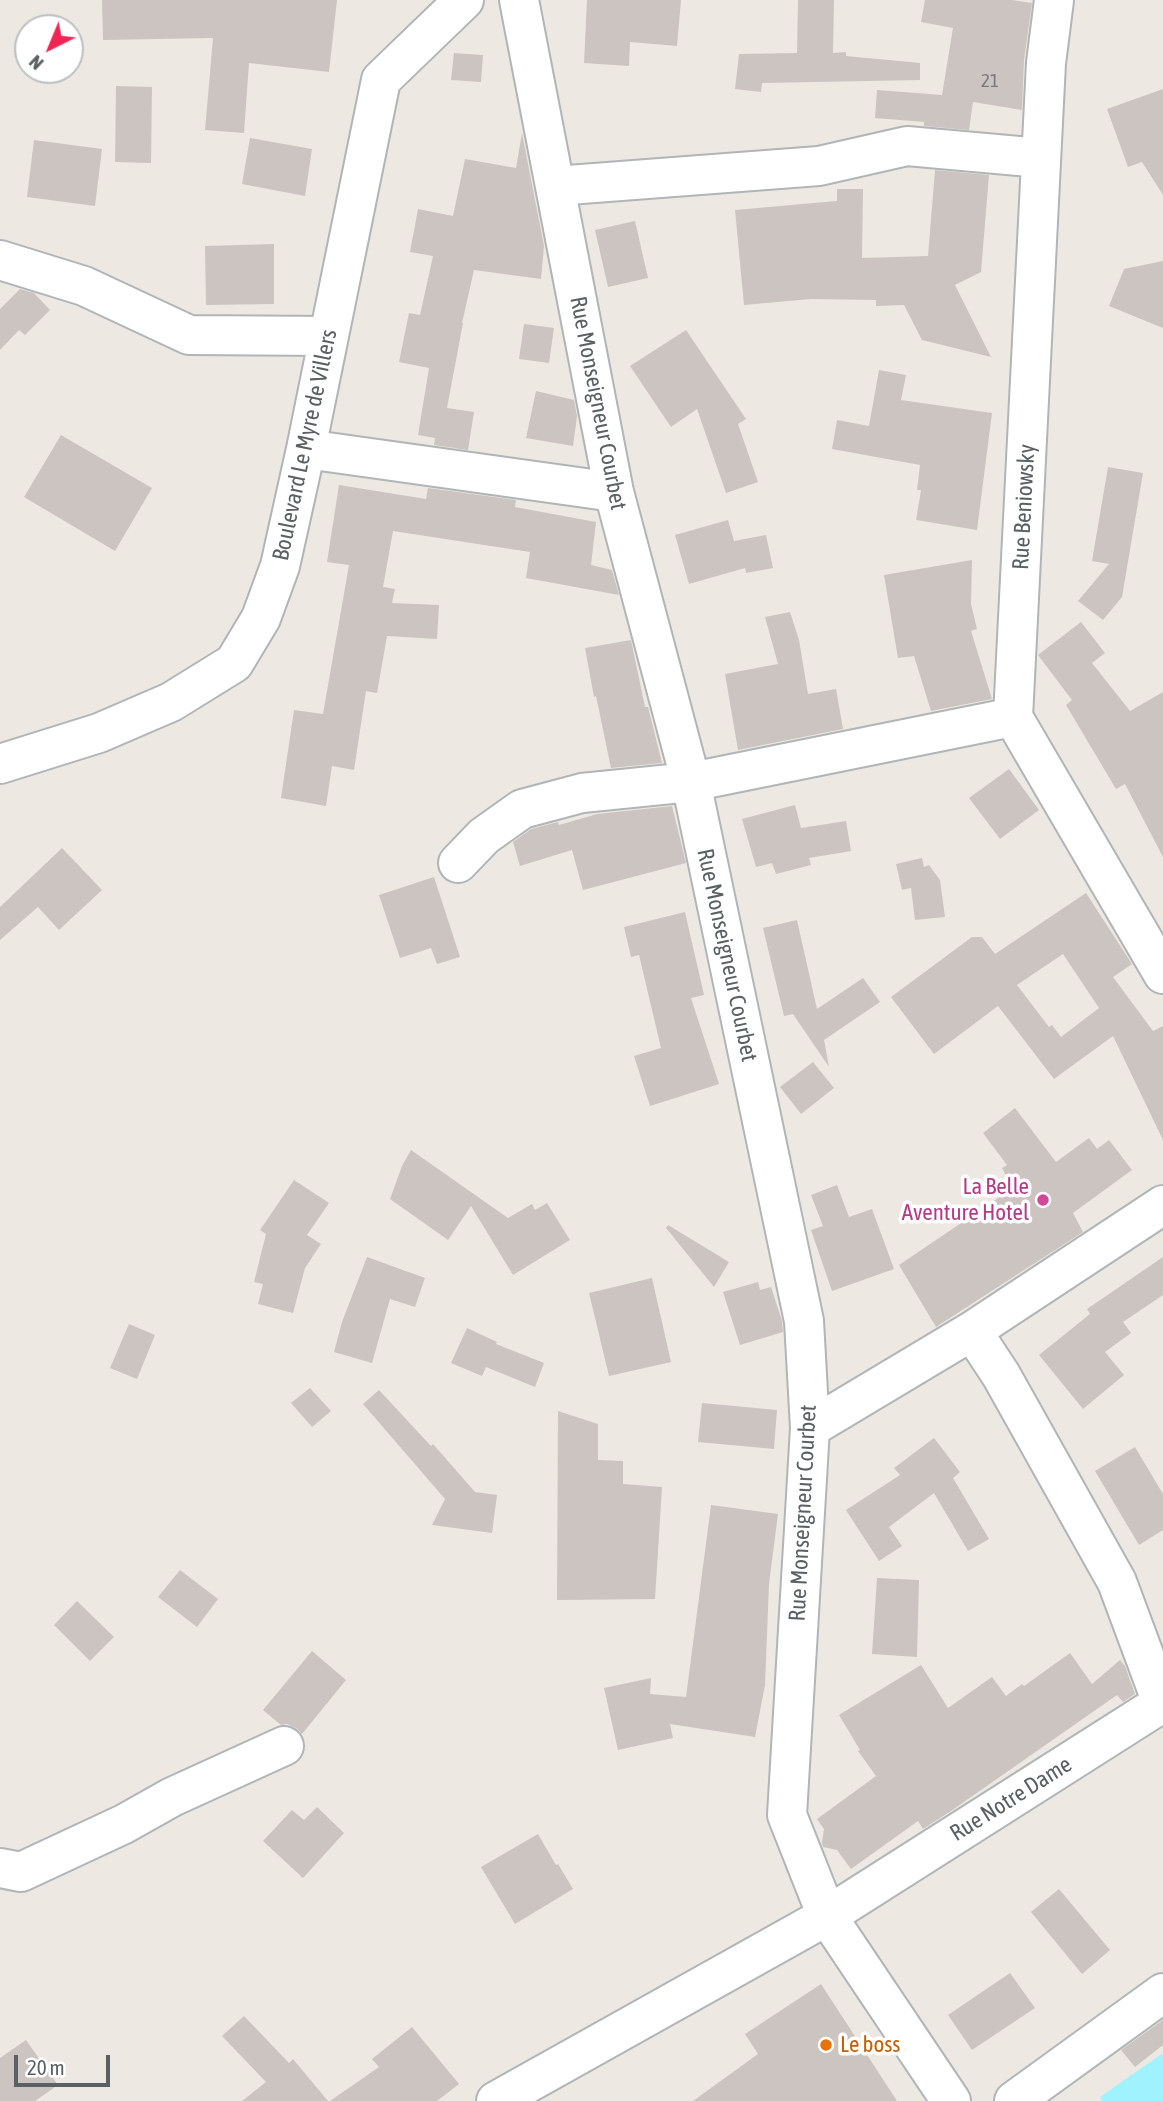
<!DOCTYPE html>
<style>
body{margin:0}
#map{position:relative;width:1163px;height:2101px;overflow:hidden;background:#eee8e2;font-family:"Asap Condensed",sans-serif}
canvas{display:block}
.north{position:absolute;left:14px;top:14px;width:70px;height:70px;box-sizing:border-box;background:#fff;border:2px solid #bdc0c1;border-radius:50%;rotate:223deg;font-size:19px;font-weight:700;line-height:28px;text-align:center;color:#5a6164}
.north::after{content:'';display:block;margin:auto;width:24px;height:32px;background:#f12553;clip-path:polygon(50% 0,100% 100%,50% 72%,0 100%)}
.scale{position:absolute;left:14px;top:2055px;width:96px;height:32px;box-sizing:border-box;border:4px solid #5a6164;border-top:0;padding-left:9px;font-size:21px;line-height:24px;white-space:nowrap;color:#5a6164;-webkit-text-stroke:5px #fff;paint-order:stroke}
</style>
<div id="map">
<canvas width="1163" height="2101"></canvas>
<div class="north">N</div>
<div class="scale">20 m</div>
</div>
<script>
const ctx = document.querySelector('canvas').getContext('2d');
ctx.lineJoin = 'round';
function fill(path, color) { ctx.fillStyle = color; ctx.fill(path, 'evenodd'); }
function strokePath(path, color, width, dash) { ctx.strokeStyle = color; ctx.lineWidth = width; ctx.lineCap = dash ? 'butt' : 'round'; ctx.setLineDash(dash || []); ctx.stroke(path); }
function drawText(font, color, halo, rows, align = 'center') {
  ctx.font = font + ' "Asap Condensed",sans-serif'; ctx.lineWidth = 7; ctx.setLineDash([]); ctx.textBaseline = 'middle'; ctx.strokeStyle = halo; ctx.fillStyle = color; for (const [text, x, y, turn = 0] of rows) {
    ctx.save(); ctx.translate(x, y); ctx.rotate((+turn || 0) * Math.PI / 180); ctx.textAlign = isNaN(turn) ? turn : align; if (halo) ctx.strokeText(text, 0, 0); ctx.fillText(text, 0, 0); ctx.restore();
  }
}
fill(new Path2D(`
 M 1163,2053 L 1163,2101 L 1102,2101 L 1100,2097 Z`), '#a1f2ff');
fill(new Path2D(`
 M 102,0 L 337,0 L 329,72 L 249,63 L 244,133 L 205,130 L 213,38 L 103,40 Z
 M 587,0 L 681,0 L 677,46 L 630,42 L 629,66 L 584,63 Z
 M 798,0 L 834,0 L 833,53 L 846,52 L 846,56 L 920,63 L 920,80 L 762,83 L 761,92 L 735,89 L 739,54 L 797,53 Z
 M 925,0 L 1012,0 L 1032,3 L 1024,60 L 1022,110 L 973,102 L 969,130 L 924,126 L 924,122 L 875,118 L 877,90 L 942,95 L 953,28 L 921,22 Z
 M 454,53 L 483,55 L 481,82 L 451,80 Z
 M 116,86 L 152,87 L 151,163 L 115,162 Z
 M 1163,89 L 1163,195 L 1142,162 L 1128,167 L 1107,109 Z
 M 522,133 L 544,246 L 541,279 L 474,270 L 462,323 L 463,323 L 447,408 L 474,412 L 468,450 L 434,445 L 435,438 L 418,435 L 429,368 L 399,362 L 409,313 L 420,315 L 433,256 L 410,252 L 418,209 L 453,216 L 465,159 L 516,168 Z
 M 250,138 L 312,149 L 305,196 L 242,184 Z
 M 34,140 L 102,149 L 95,206 L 27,197 Z
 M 935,170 L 989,175 L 981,272 L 955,285 L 991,357 L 922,340 L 904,305 L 876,306 L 876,300 L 811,299 L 744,305 L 735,210 L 837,201 L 837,189 L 863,189 L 862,258 L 928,256 Z
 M 635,221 L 648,278 L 608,287 L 595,230 Z
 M 274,244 L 274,304 L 206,305 L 205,246 Z
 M 1163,261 L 1163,328 L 1109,306 L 1124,269 Z
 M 20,289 L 34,293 L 50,310 L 25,335 L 19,330 L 0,350 L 0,309 Z
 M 524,324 L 554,328 L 549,363 L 519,359 Z
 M 686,330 L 746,419 L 738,424 L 758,482 L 726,493 L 697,409 L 671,427 L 630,366 Z
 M 879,370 L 906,375 L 901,400 L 992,413 L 977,530 L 916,520 L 921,490 L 917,490 L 920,465 L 832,449 L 837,420 L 869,426 Z
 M 536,391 L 574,400 L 577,416 L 573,446 L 526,438 Z
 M 61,435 L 152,488 L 115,551 L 24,497 Z
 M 1108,467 L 1143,473 L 1122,597 L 1103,620 L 1078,601 L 1109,564 L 1092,561 Z
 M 339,485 L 426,499 L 428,488 L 516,500 L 515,507 L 596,522 L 591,565 L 612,570 L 619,595 L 526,578 L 530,552 L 393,531 L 383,587 L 395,589 L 392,603 L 439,605 L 437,639 L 387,636 L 377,693 L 366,691 L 354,770 L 332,766 L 326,806 L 281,798 L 294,710 L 323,714 L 349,565 L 327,562 Z
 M 728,520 L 734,541 L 766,535 L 773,568 L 746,573 L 745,568 L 689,584 L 675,535 Z
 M 972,560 L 971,604 L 977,629 L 971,631 L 992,699 L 931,711 L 914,656 L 898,658 L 884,575 Z
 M 790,612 L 799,640 L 808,694 L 836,689 L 843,729 L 738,750 L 725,674 L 778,664 L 765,617 Z
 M 1081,622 L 1105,653 L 1092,663 L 1130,711 L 1163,692 L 1163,857 L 1125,784 L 1116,789 L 1066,705 L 1072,700 L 1038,655 Z
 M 631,640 L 645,707 L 648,707 L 662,763 L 611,768 L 596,696 L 594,697 L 585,648 Z
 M 1009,769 L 1039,810 L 1000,839 L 969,798 Z
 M 795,805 L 801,828 L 846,821 L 851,851 L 809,858 L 811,865 L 776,874 L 772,863 L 756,867 L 742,819 Z
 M 672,806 L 686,863 L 583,890 L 572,850 L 520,866 L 513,842 L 531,829 L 558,822 L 559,825 L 597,814 Z
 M 62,848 L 102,890 L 59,930 L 38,907 L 0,940 L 0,907 Z
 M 922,858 L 924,867 L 929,865 L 940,880 L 945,917 L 915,920 L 911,888 L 902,890 L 896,864 Z
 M 434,877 L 460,957 L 437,964 L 431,948 L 400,958 L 379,895 Z
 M 1086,893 L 1132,964 L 1113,977 L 1153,1031 L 1163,1026 L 1163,1140 L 1113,1036 L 1054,1079 L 998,1006 L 934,1054 L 891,997 L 972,937 L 982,937 L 995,954 ZM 1063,954 L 1099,1008 L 1061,1037 L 1052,1025 L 1049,1027 L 1017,985 Z
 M 685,912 L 704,995 L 691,998 L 719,1084 L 650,1106 L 634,1056 L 661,1048 L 639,955 L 631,957 L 624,927 Z
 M 797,920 L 817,1009 L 863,978 L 880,1002 L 824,1040 L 829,1067 L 793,1014 L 784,1016 L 763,928 Z
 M 813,1062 L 834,1088 L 801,1114 L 780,1087 Z
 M 1015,1108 L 1056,1162 L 1089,1138 L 1097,1149 L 1109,1140 L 1132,1170 L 1073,1213 L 1083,1232 L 936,1327 L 899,1265 L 1013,1188 L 1002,1168 L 1007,1165 L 983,1133 Z
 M 411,1150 L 508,1218 L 532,1204 L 535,1210 L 547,1203 L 570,1240 L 513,1275 L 471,1206 L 448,1240 L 390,1199 L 402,1166 Z
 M 294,1180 L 329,1203 L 307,1235 L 321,1244 L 305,1268 L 293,1313 L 258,1304 L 263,1284 L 254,1282 L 266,1234 L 260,1230 Z
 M 837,1185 L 849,1217 L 872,1209 L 894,1269 L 832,1291 L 811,1230 L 823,1226 L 811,1195 Z
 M 668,1225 L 729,1262 L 714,1287 L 666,1228 Z
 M 367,1257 L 425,1278 L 415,1307 L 390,1299 L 372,1363 L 334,1352 L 342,1322 Z
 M 1163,1257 L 1163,1295 L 1123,1322 L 1131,1333 L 1105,1352 L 1124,1375 L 1083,1409 L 1039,1355 L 1090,1314 L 1087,1309 Z
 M 652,1278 L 671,1362 L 609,1376 L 589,1293 Z
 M 758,1282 L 760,1290 L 771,1287 L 782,1321 L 783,1332 L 740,1345 L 723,1292 Z
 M 129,1324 L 155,1335 L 137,1379 L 110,1368 Z
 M 467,1328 L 497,1342 L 496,1344 L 544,1363 L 535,1387 L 486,1367 L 482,1376 L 451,1363 Z
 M 310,1388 L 331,1411 L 312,1427 L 291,1403 Z
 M 379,1390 L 431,1446 L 433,1444 L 475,1492 L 497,1495 L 492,1533 L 432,1525 L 445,1499 L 363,1404 Z
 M 702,1403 L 777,1410 L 774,1449 L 698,1442 Z
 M 558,1411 L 598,1424 L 598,1460 L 623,1461 L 623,1484 L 662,1487 L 655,1599 L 557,1600 Z
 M 934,1438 L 960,1472 L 953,1478 L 989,1539 L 968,1551 L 934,1493 L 889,1527 L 902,1546 L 879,1561 L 846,1510 L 900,1475 L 894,1468 Z
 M 1135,1447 L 1163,1494 L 1163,1530 L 1139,1545 L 1095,1471 Z
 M 711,1505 L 778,1514 L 769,1584 L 765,1685 L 755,1737 L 670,1724 L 673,1738 L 618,1750 L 604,1688 L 651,1678 L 650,1694 L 686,1697 Z
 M 180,1570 L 218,1599 L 197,1627 L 158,1597 Z
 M 877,1578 L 919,1580 L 917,1657 L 872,1654 Z
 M 77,1601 L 114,1637 L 90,1661 L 54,1625 Z
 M 312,1651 L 346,1680 L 302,1734 L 296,1728 L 287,1724 L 281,1725 L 263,1710 Z
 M 1070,1653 L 1092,1684 L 1120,1660 L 1125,1666 L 1135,1694 L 1123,1702 L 1117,1695 L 951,1811 L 923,1829 L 918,1821 L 851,1869 L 837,1850 L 823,1847 L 822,1843 L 824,1829 L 817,1819 L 876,1776 L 858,1751 L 860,1750 L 839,1715 L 921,1665 L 948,1708 L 992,1677 L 1006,1696 L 1022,1684 L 1024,1686 Z
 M 317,1807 L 344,1833 L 303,1878 L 263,1841 L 292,1810 L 304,1820 Z
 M 538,1834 L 556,1865 L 558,1864 L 573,1889 L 515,1924 L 481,1867 Z
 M 1059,1889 L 1110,1950 L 1082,1974 L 1031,1912 Z
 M 1010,1973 L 1035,2008 L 972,2050 L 948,2015 Z
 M 821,1984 L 897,2101 L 693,2101 L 758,2054 L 745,2034 Z
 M 244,2016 L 289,2063 L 293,2059 L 328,2101 L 242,2101 L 266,2082 L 222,2036 Z
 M 1163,2020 L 1163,2045 L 1135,2067 L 1121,2050 Z
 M 412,2027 L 459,2084 L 437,2101 L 330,2101 L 379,2067 L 372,2059 Z
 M 26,2040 L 58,2085 L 35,2101 L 0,2101 L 0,2058 Z`), '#cbc4c1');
const minor = new Path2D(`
 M 519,0 L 614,492 L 691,782 L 804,1321 L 810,1428 L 787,1815 L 827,1916 L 951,2101
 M 1054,0 L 1046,63 L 1013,717 L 1163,974
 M 555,186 L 819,166 L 907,146 L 1041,158
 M 0,260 L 84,286 L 189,335 L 329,336
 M 306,449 L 614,492
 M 0,764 L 99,733 L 171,702 L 234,663 L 261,618 L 280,566 L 306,449 L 381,80 L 464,0
 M 458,863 L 484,836 L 522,809 L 582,793 L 691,782 L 1013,717
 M 810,1428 L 972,1331 L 1163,1205
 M 0,1868 L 21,1872 L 124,1824 L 172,1797 L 284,1746
 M 496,2101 L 827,1916 L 1162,1703 L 1117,1582 L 1001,1375 L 972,1331
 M 1014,2101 L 1163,1993`);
strokePath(minor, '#b0b5b8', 42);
strokePath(minor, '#fff', 38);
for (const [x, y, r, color] of [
 [1043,1200,7,"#d1479c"],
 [826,2045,7,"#e8710a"]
]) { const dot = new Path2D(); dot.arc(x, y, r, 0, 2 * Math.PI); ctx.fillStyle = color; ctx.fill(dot); strokePath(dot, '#fff', 2.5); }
drawText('19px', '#767a7b', null, [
 ["21",990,81]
]);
drawText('23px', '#5a6164', '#fff', [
 ["Rue Monseigneur Courbet",598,403,79],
 ["Boulevard Le Myre de Villers",305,445,-78],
 ["Rue Beniowsky",1024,507,-87],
 ["Rue Monseigneur Courbet",727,955,78],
 ["Rue Monseigneur Courbet",803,1513,-87],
 ["Rue Notre Dame",1011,1799,-32]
]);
drawText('23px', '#b23c85', '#fff', [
 ["La Belle",1029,1187],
 ["Aventure Hotel",1029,1213]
], 'right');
drawText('23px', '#c56008', '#fff', [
 ["Le boss",840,2045]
], 'left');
</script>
